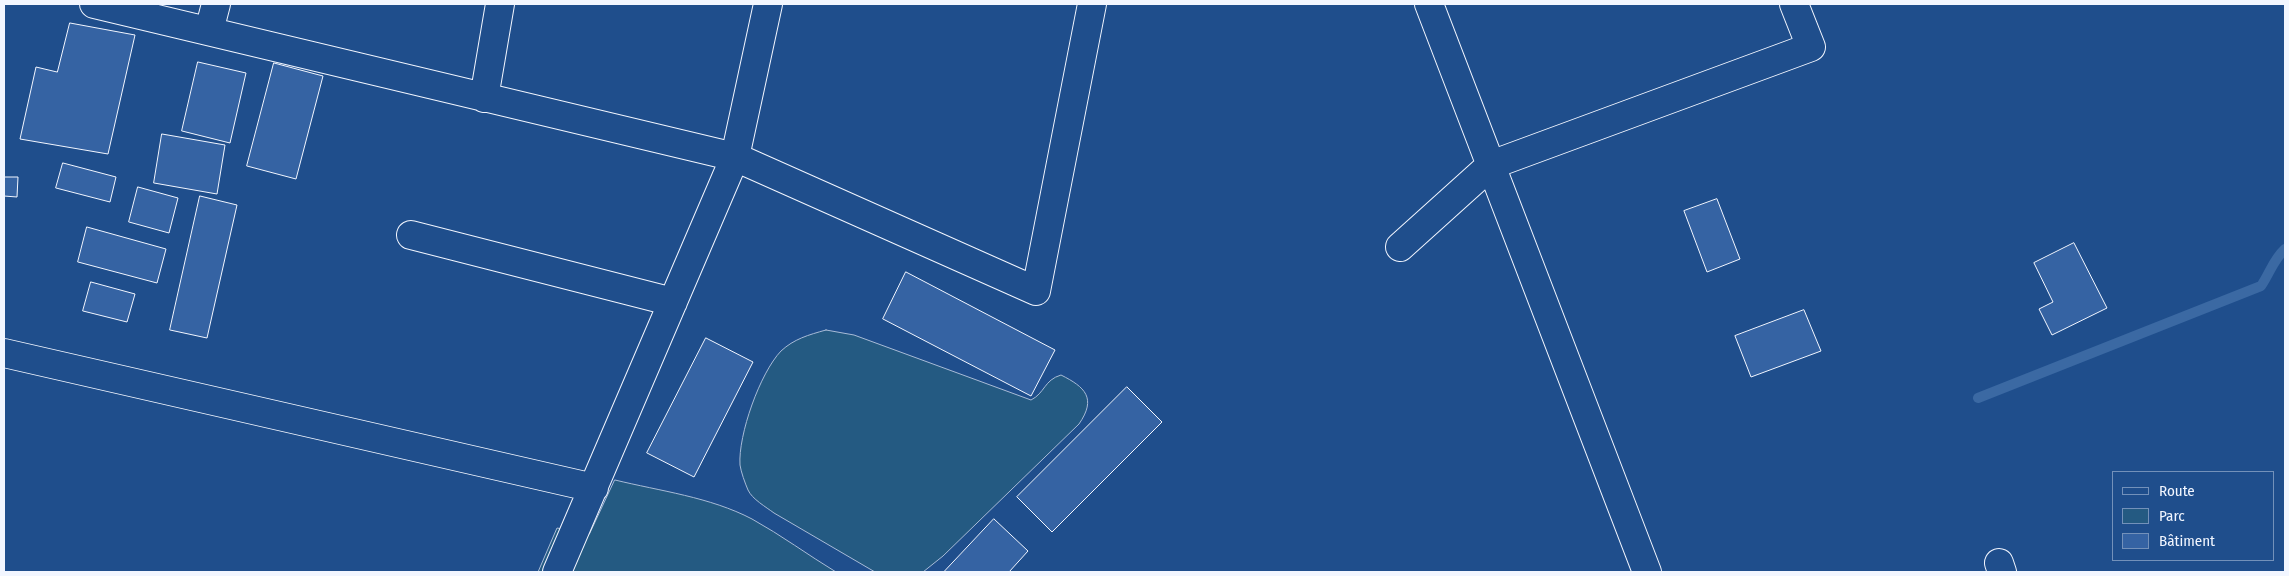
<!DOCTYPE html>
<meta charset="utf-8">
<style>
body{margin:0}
#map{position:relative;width:2289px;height:576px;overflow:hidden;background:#1f4e8c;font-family:"Fira Sans Condensed",sans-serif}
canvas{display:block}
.frame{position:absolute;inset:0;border:5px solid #f2f6ff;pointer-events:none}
.legend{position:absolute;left:2112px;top:471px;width:162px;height:90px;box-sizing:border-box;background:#1f4e8c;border:1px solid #7391ba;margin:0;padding:6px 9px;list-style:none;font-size:15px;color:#f2f6ff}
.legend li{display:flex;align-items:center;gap:10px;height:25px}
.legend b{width:25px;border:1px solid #7391ba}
</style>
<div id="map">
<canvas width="2289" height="576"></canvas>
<div class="frame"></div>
<ul class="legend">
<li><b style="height:6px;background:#1f4e8c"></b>Route</li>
<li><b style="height:14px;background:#245a82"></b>Parc</li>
<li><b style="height:14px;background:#3563a3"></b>Bâtiment</li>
</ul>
</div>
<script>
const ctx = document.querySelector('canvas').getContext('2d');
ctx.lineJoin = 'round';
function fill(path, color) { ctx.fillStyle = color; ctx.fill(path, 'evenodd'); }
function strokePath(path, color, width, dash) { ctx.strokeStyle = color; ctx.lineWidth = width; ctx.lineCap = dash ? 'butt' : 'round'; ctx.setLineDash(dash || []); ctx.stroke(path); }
const green = new Path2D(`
 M 826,330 L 854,335 L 1031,400 C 1045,393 1044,380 1061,375 C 1085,387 1097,398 1079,424 L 943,556 L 923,572 L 875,572 L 774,513 C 766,507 752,499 748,490 C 745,483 741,472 740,465 C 738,435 760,373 781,351 C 794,339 808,335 826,330 Z
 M 615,480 C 660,491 710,497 752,519 C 781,535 808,555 836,572 L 538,572 L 557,528 L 589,534 Z`);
fill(green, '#245a82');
strokePath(green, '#a8bbd7', 1);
strokePath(new Path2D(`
 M 1978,398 L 2261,286 C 2270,273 2273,260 2285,249`), '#3b69a3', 10);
const building = new Path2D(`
 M 70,23 L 135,35 L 108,154 L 20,139 L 36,67 L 57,72 Z
 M 198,62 L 246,73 L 230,143 L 182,131 Z
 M 274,63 L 323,76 L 296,179 L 247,166 Z
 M 162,134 L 225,145 L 217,194 L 154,183 Z
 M 63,163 L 116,177 L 110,202 L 56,188 Z
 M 4,177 L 18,177 L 17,197 L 4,196 Z
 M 138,187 L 178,198 L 169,233 L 129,222 Z
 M 200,196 L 237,205 L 207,338 L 170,330 Z
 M 1717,199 L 1740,259 L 1707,272 L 1684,211 Z
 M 87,227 L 166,249 L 157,283 L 78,262 Z
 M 2074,243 L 2107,308 L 2052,335 L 2039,309 L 2053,302 L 2034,263 Z
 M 906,272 L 1055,350 L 1031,396 L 883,319 Z
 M 91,282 L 135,294 L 127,322 L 83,311 Z
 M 1804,310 L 1821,351 L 1751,377 L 1735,336 Z
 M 706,338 L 753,362 L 694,477 L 647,453 Z
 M 1127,387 L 1162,422 L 1052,532 L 1017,497 Z
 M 994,519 L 1028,551 L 1009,572 L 944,572 Z`);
fill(building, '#3563a3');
strokePath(building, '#f2f6ff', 1);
const street = new Path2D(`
 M 94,4 L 735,157 L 1036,291 L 1092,4
 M 1429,4 L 1647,572
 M 209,31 L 216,4
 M 484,98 L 500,4
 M 411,235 L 673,302
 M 1400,247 L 1491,165 L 1811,47 L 1794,4
 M 4,353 L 594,488
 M 1999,563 L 2002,572
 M 557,572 L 735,157 L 768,4`);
strokePath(street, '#f2f6ff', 30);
strokePath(street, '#1f4e8c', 28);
</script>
